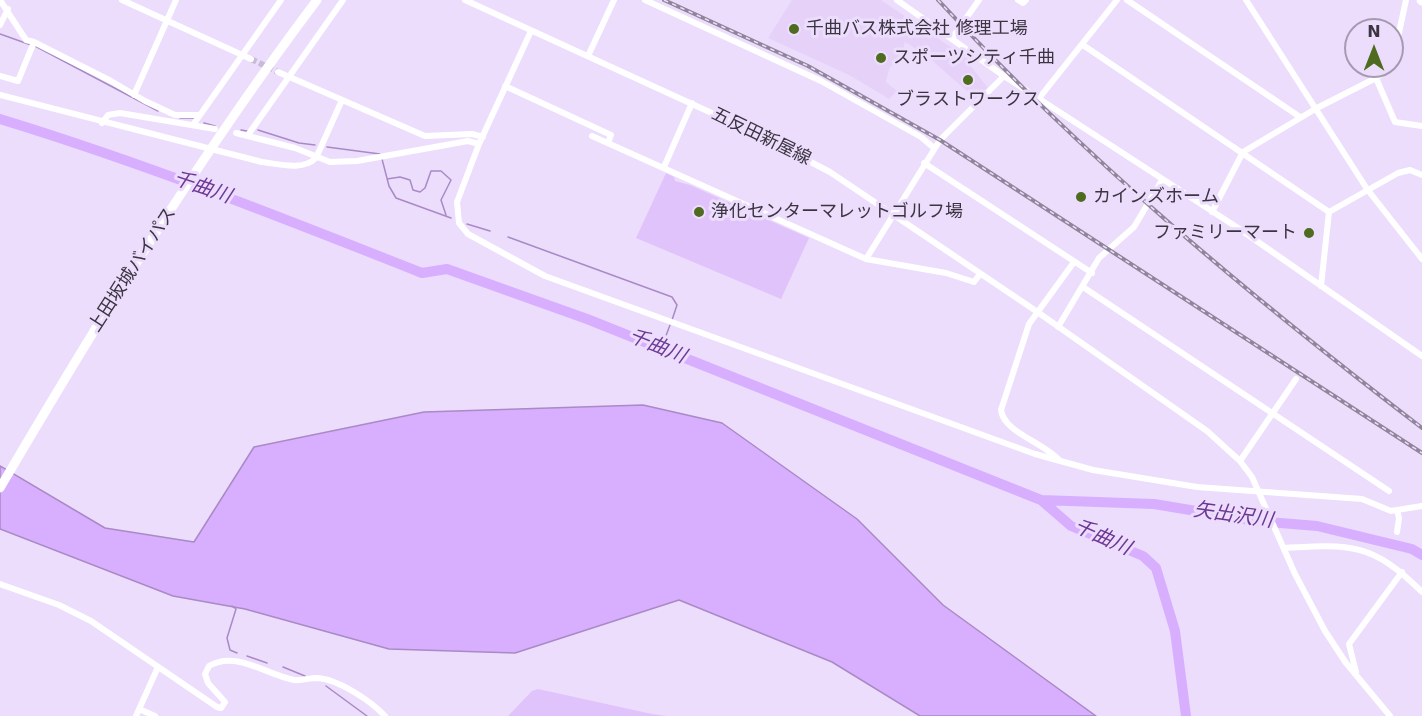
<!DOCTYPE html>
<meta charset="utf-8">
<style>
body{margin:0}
#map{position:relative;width:1422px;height:716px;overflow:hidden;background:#edddfd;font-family:"DejaVu Sans",sans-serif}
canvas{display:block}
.north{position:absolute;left:1344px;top:18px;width:60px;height:60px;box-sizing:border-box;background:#edddfd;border:2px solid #a69ab2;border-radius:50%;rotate:0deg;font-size:16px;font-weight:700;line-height:24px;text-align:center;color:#3b3541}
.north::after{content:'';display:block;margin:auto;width:21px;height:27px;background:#4e6b1f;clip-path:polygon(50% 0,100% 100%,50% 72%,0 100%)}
</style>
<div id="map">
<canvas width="1422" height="716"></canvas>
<div class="north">N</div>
</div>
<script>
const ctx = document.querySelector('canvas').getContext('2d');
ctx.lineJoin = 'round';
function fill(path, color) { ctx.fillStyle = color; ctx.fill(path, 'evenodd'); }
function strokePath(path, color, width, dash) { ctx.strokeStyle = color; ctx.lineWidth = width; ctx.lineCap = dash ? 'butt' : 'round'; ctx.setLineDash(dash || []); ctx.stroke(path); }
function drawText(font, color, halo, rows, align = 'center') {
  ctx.font = font + ' "DejaVu Sans","Noto Sans JP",sans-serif'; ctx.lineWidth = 6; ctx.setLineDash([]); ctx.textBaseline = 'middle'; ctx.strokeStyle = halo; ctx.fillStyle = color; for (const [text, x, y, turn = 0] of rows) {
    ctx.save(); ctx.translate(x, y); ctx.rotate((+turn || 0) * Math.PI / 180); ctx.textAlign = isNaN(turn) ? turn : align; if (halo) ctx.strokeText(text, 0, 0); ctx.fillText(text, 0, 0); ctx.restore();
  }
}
fill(new Path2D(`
 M 792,0 L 881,0 L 973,62 L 970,65 L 988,88 L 976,99 L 928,57 L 905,42 L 902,53 L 889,69 L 886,82 L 897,91 L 889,99 L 851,76 L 768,38 Z`), '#e6d2f9');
fill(new Path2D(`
 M 666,173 L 674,177 L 675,181 L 690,185 L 809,238 L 781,299 L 636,238 Z
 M 538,689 L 652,714 L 667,716 L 508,716 L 532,691 Z`), '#e1c3fc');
const water = new Path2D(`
 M 643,405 L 722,423 L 857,519 L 943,605 L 1096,716 L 920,716 L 832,662 L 679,600 L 515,653 L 389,649 L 245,609 L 173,596 L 0,529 L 0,466 L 105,528 L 194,542 L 254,447 L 424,412 Z`);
fill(water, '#d8aefe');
strokePath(water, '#a98ac5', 1.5);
strokePath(new Path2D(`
 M 0,34 L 31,45
 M 35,46 L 158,111
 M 180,118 L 194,118
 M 204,123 L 215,126
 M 241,130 L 247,131
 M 258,130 L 299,143 L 315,145
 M 327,147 L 380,154
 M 382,159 L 389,186 L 396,198 L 451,218
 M 387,179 L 400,177 L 410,180 L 413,190 L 420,192 L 425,188 L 431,171 L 441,171 L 451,180 L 441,200 L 446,215
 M 467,224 L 490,231
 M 508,237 L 672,297 L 677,305 L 672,320
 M 661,349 L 670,325
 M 232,606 L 236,609 L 227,638 L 230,650 L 237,653
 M 247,656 L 267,663
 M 283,667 L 305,676
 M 326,686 L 367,716`), '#a98ac5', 1.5);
strokePath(new Path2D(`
 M 0,119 C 144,163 283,218 422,273 L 447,269 L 587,319 L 1041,500 L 1071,526 L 1143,556 L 1156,568 L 1175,631 L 1186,716
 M 1041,500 L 1154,504 L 1256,521 L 1317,526 L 1412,549 L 1422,555`), '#d8aefe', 10);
strokePath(new Path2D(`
 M 251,59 L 278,72`), '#c9bbd7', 6, [6, 3]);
strokePath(new Path2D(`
 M 0,0 L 26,40 L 34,42
 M 122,0 L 251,59
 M 465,0 L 751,131 L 830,172 L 1036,311 L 1207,431 L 1240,461 L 1252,477 L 1295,574 L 1325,631 L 1346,663 L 1390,716
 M 645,0 L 821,81 L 921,137 L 934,148
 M 897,0 L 1004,76 L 1238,228 L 1422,356
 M 1018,0 L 1023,3 L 1026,0
 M 1127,0 L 1300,117
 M 1246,0 L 1367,189 L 1422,259
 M 0,25 L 8,9
 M 531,31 L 479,144 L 457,202 L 459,223 L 468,234 L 545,276 L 1035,454 L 1093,470 L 1197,487 L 1362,499 L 1391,511 L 1422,506
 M 952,38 L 979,0
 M 1083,45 L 1329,212
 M 588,56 L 614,0
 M 1392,65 L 1406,0
 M 278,72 L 425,136 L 472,134 L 483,137
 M 0,76 L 18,81 L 34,42 L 111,81 L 145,101 L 175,115 L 200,115
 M 1376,78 L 1395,122 L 1422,126
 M 505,86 L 611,135 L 608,143
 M 0,95 L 262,162 C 279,164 303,171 316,158 L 342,100
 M 134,95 L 176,0
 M 1040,97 L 1117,0
 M 102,123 L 108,115 L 120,113 L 215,129
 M 193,125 L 281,0
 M 236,133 L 295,148 L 330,162 L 357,161 L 468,141 L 479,144
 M 248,135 L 343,0
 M 592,136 L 866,259 L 946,273 L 974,282 L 980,274
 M 924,163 L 1092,273
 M 664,167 L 692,103
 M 1212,212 L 1243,152 L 1317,108 L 1376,78 L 1392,66
 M 1329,212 L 1398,173 L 1410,170 L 1422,175
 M 866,259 L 940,140 L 1004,76
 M 1321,286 L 1329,212
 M 1083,287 L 1389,491
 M 1058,327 L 1099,258 L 1134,227 L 1162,180
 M 1060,461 C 1044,442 1004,433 1001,410 L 1029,324 L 1074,262
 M 1240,461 L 1296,379
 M 1397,510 L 1399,518 L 1397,532
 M 1284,548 C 1351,544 1373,543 1422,592
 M 0,584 L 59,605 L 91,621 L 217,707 L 221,708 L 225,702 L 208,683 L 205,674 L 209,666 C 236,650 267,675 294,680 C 301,681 309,678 317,678 C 338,679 371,701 385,716
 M 1356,672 L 1349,644 L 1402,572
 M 139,709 L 155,716
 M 136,716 L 158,667`), '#fff', 6);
strokePath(new Path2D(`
 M 1421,0 L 1422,1
 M 0,488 C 98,321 200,155 317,0`), '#fff', 9);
const rail = new Path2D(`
 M 664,0 L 808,66 L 940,140 L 1422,453
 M 938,0 C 1084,158 1251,297 1422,428`);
strokePath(rail, '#90859b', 4);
strokePath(rail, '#edddfd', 1.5, [4.5]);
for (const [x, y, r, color] of [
 [794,29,6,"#4e6b1f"],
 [881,58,6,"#4e6b1f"],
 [968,80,6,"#4e6b1f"],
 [1081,197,6,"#4e6b1f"],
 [699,212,6,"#4e6b1f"],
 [1309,233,6,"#4e6b1f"]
]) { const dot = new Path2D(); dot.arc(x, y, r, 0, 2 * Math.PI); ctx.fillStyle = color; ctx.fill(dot); strokePath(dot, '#edddfd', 2); }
drawText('18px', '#3b3541', '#edddfd', [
 ["千曲バス株式会社 修理工場",806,29],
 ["スポーツシティ千曲",893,58],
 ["ブラストワークス",968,100,"center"],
 ["カインズホーム",1093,197],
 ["浄化センターマレットゴルフ場",711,212],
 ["ファミリーマート",1297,233,"right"]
], 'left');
drawText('18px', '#3b3541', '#edddfd', [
 ["五反田新屋線",761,137,26],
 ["上田坂城バイパス",133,270,-57]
]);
drawText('italic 20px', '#6d3894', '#edddfd', [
 ["千曲川",202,188,19],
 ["千曲川",657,347,22],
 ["矢出沢川",1233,516,8],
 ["千曲川",1102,538,24]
]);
</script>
